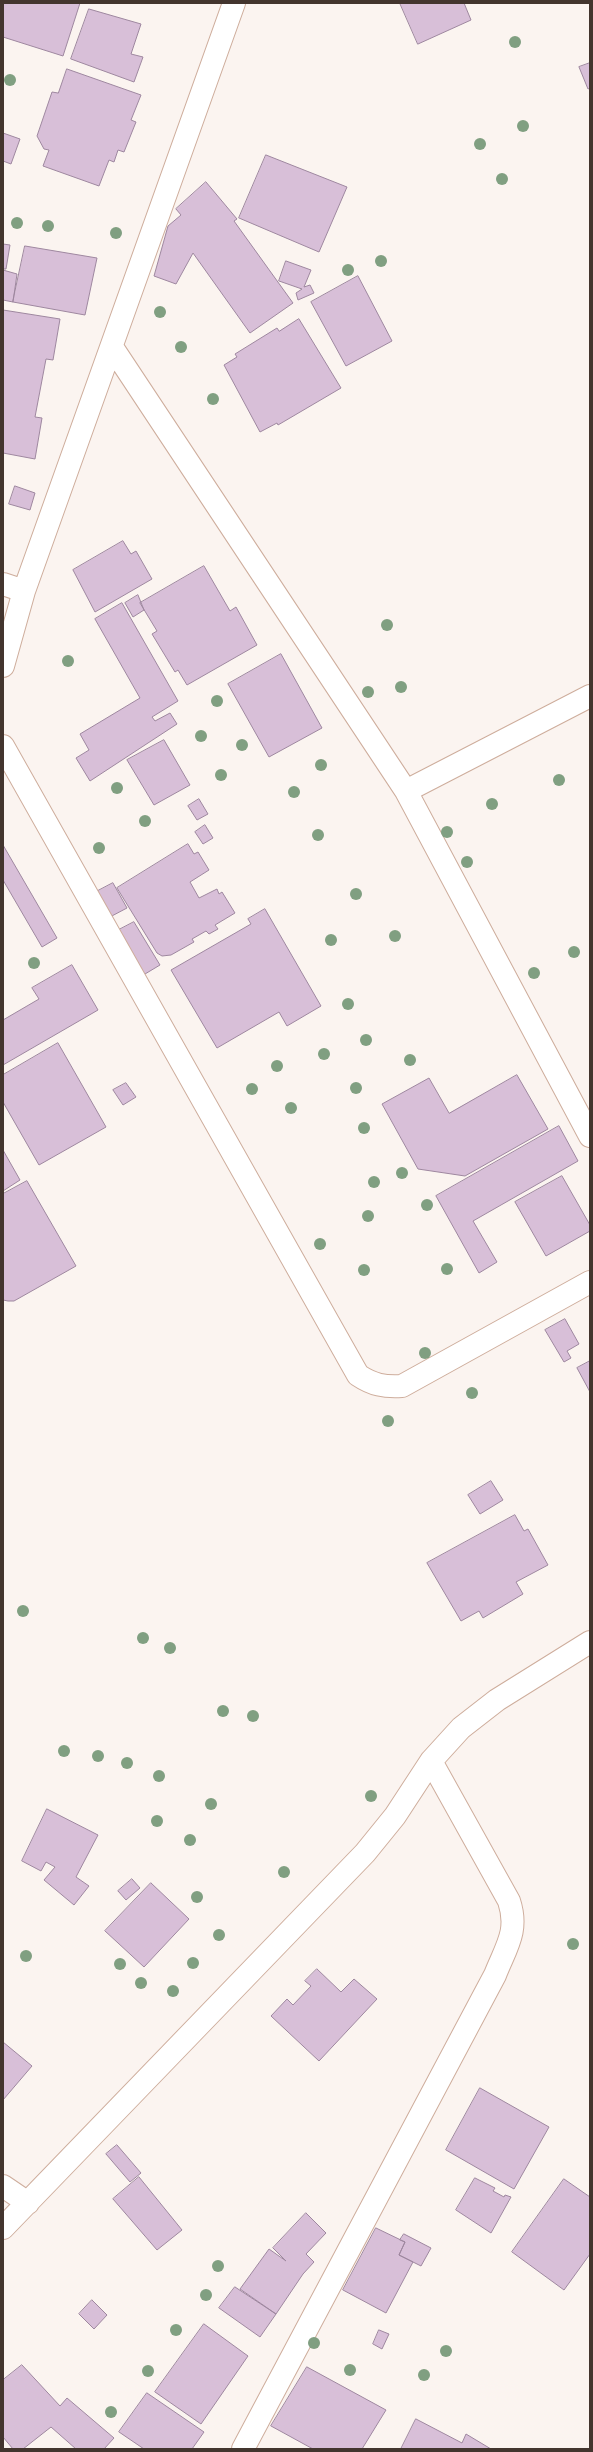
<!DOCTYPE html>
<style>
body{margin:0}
#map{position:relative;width:593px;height:2452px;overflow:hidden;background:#fbf4f0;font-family:Lato,sans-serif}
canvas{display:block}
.frame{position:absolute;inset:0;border:4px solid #43352e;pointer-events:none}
</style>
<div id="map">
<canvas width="593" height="2452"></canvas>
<div class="frame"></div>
</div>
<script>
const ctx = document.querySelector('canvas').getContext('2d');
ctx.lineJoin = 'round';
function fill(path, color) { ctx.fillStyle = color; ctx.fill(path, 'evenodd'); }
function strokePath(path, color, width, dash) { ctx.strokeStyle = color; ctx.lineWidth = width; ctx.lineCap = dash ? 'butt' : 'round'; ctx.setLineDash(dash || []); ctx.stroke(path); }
const building = new Path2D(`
 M 3,3 L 80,3 L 63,56 L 3,37 Z
 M 400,3 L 464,3 L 471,20 L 418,44 Z
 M 89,9 L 141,24 L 131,54 L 143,57 L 134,82 L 71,59 Z
 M 590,63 L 590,88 L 588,89 L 579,67 Z
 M 67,69 L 141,95 L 131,120 L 136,122 L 124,152 L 118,150 L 114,162 L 109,160 L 99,186 L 43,166 L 49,150 L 44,149 L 37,136 L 52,92 L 58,93 Z
 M 3,133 L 20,139 L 11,164 L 3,161 Z
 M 266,155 L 347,187 L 319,252 L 239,218 Z
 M 206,182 L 237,219 L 234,221 L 293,303 L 250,333 L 193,253 L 176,284 L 154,276 L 168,226 L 181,215 L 176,209 Z
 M 3,244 L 10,245 L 6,269 L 3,269 Z
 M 25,246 L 97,258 L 85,315 L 13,302 Z
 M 286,261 L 311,270 L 304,287 L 310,285 L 314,293 L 298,300 L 296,293 L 302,289 L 279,281 Z
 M 3,270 L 17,274 L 13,302 L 3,300 Z
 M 358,276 L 392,341 L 346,366 L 311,302 Z
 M 3,310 L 60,319 L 53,360 L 46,359 L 35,417 L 42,418 L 35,459 L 3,453 Z
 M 299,319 L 341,388 L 278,425 L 277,423 L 260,432 L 224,365 L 237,357 L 235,354 L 277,328 L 279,331 Z
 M 15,486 L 35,493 L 30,510 L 9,504 Z
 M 123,541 L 131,554 L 136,551 L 152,579 L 95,612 L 73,570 Z
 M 204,566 L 230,611 L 236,607 L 257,645 L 187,685 L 178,670 L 175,672 L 152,634 L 157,631 L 140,603 Z
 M 138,595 L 144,610 L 133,617 L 125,603 Z
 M 122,603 L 178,701 L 152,717 L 155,721 L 170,713 L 177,724 L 90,781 L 76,758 L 89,750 L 80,734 L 140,698 L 95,619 Z
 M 281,654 L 322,728 L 269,757 L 228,684 Z
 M 164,740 L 190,785 L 154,805 L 127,760 Z
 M 199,799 L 208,814 L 197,820 L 188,806 Z
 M 205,825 L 213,838 L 203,844 L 195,832 Z
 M 188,844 L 194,854 L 198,852 L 209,870 L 190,882 L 199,898 L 217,889 L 219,894 L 222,892 L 235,913 L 215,925 L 218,929 L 209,934 L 206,931 L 192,939 L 194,942 L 171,955 L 162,956 L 157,953 L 117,888 Z
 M 3,845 L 57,938 L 42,947 L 3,880 Z
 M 113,883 L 127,908 L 108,918 L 94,893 Z
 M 265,909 L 321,1006 L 287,1026 L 279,1012 L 217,1048 L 171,970 L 251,924 L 248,919 Z
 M 134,922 L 160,965 L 140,977 L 113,933 Z
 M 72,965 L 98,1010 L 3,1065 L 3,1020 L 39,999 L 32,988 Z
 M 58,1043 L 106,1127 L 39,1165 L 3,1102 L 3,1075 Z
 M 517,1075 L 548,1129 L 465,1176 L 418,1169 L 382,1104 L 429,1078 L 449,1113 Z
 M 126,1083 L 136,1097 L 123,1105 L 113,1090 Z
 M 559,1126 L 578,1161 L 473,1221 L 497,1262 L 479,1273 L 436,1196 Z
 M 3,1150 L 20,1180 L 3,1191 Z
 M 562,1176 L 590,1225 L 590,1231 L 546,1256 L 515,1202 Z
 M 27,1181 L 76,1266 L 14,1301 L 8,1301 L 3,1300 L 3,1194 Z
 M 565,1319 L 579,1344 L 567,1351 L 571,1358 L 564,1362 L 545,1330 Z
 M 590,1361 L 590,1392 L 577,1368 Z
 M 491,1481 L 503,1500 L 480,1514 L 468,1495 Z
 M 515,1515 L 524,1531 L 528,1529 L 548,1565 L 516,1582 L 523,1594 L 483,1618 L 479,1611 L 461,1621 L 427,1563 Z
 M 47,1809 L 98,1835 L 76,1877 L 89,1886 L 74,1905 L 44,1880 L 55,1867 L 46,1862 L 41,1871 L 22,1861 Z
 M 132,1879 L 140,1888 L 126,1900 L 118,1891 Z
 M 151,1883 L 189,1919 L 144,1967 L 105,1931 Z
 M 317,1969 L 341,1992 L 354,1979 L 377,1999 L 319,2061 L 271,2016 L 287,1999 L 293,2005 L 311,1986 L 305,1981 Z
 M 3,2042 L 32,2066 L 3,2100 Z
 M 480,2088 L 549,2127 L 514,2189 L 446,2150 Z
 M 117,2145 L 141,2173 L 130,2182 L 106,2154 Z
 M 139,2177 L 182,2230 L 157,2250 L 113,2199 Z
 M 475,2178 L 495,2188 L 493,2191 L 504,2197 L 505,2195 L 511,2197 L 491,2233 L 456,2210 Z
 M 564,2179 L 590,2197 L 590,2254 L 564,2290 L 512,2252 Z
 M 306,2213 L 326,2233 L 306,2254 L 314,2262 L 303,2274 L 276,2314 L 240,2289 L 269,2249 L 286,2261 L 273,2248 Z
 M 376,2228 L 405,2242 L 399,2255 L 413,2262 L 386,2313 L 343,2290 Z
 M 404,2234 L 431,2248 L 421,2266 L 399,2255 L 405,2242 L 400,2240 Z
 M 235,2287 L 276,2314 L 260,2337 L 219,2308 Z
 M 92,2300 L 107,2315 L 94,2329 L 79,2314 Z
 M 204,2324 L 248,2356 L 201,2424 L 155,2392 Z
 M 379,2330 L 389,2334 L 382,2349 L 373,2344 Z
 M 22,2365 L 60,2406 L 67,2398 L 114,2438 L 104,2449 L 76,2449 L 51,2427 L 23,2449 L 13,2449 L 3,2437 L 3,2380 Z
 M 307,2367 L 386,2410 L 362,2449 L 313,2449 L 271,2426 Z
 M 147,2393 L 204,2432 L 192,2449 L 144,2449 L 119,2432 Z
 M 416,2419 L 462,2443 L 466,2434 L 491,2449 L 401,2449 Z`);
fill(building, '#d8bfd8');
strokePath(building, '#9e879f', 1);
const minor = new Path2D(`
 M 112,347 L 406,791 L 590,1136
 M 3,584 L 24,591
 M 3,666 L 24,591 L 234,3
 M 3,746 L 358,1375 C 373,1385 384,1387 402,1386 L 590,1282
 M 406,791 L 590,696
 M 3,2186 L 28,2203
 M 3,2228 L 365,1853 L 395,1816 L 431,1761 L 461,1728 L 497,1700 L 590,1642
 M 243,2449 L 495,1975 C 506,1947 519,1931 509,1901 L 431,1761`);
strokePath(minor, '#cead9c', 24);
strokePath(minor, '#fff', 22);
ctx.fillStyle = '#809f81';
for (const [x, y] of [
 [515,42],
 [10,80],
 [523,126],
 [480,144],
 [502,179],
 [17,223],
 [48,226],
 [116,233],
 [381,261],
 [348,270],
 [160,312],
 [181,347],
 [213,399],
 [387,625],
 [68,661],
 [401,687],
 [368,692],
 [217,701],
 [201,736],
 [242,745],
 [321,765],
 [221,775],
 [559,780],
 [117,788],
 [294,792],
 [492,804],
 [145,821],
 [447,832],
 [318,835],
 [99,848],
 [467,862],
 [356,894],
 [395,936],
 [331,940],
 [574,952],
 [34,963],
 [534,973],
 [348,1004],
 [366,1040],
 [324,1054],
 [410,1060],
 [277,1066],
 [356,1088],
 [252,1089],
 [291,1108],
 [364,1128],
 [402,1173],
 [374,1182],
 [427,1205],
 [368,1216],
 [320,1244],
 [447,1269],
 [364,1270],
 [425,1353],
 [472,1393],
 [388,1421],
 [23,1611],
 [143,1638],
 [170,1648],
 [223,1711],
 [253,1716],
 [64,1751],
 [98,1756],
 [127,1763],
 [159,1776],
 [371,1796],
 [211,1804],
 [157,1821],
 [190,1840],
 [284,1872],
 [197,1897],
 [219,1935],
 [573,1944],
 [26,1956],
 [193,1963],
 [120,1964],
 [141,1983],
 [173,1991],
 [218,2266],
 [206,2295],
 [176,2330],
 [314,2343],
 [446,2351],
 [350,2370],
 [148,2371],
 [424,2375],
 [111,2412]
]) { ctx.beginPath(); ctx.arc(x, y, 6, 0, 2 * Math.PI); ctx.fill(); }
</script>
